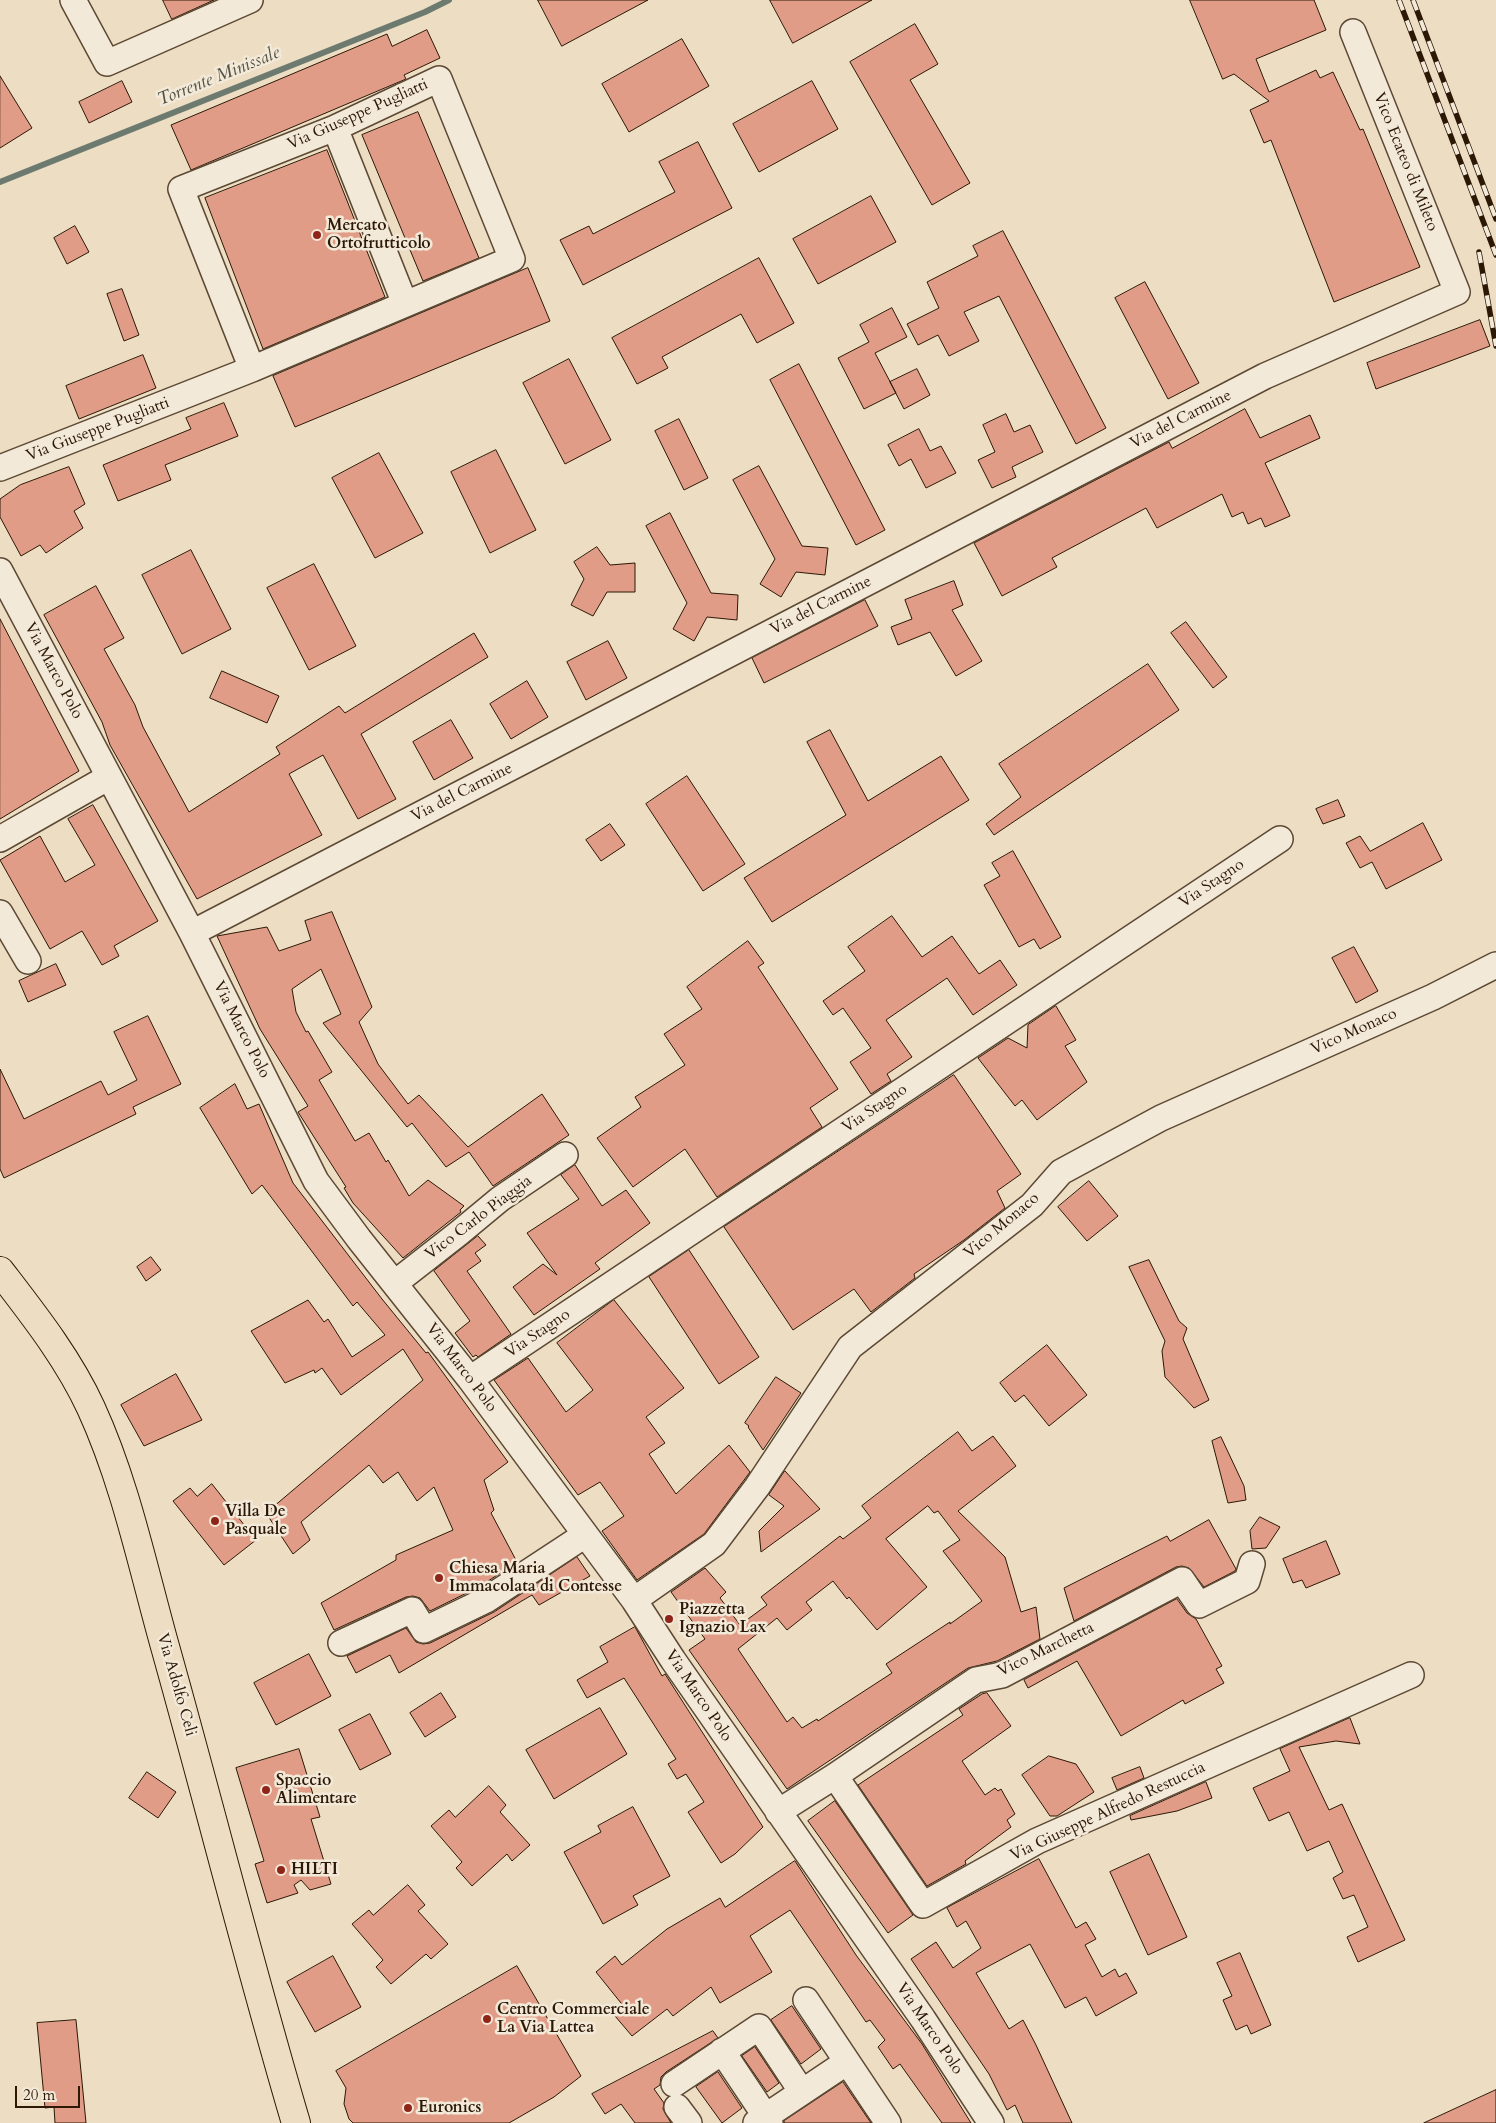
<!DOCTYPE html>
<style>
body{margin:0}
#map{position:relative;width:1496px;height:2123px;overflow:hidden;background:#edddc3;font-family:Cardo,serif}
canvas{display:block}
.scale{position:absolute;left:15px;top:2086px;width:65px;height:22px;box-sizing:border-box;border:2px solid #2c1805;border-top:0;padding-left:6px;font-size:15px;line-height:18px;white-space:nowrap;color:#2c1805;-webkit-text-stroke:4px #f3e9d8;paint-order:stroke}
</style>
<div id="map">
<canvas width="1496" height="2123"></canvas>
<div class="scale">20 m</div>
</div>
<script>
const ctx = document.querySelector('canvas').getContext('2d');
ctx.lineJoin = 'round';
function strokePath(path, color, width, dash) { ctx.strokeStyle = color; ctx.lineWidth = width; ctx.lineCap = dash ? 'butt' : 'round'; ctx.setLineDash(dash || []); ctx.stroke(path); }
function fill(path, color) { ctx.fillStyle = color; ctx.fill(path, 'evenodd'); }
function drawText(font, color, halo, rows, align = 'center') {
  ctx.font = font + ' Cardo,serif'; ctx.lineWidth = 5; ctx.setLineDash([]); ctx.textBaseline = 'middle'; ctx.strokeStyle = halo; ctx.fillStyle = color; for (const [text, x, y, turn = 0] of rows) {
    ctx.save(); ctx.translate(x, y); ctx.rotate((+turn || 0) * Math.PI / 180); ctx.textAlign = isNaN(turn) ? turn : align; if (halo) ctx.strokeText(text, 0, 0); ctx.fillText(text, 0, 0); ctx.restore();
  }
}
strokePath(new Path2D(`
 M 0,182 L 425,12 L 449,0`), '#6d7a6f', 6);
const building = new Path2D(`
 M 163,0 L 214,0 L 172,19 Z
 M 538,0 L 648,0 L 562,46 Z
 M 770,0 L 872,0 L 793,43 Z
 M 1190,0 L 1314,0 L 1326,30 L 1256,59 L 1269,92 L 1316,70 L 1320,78 L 1333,72 L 1360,130 L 1363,129 L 1420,267 L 1334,302 L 1271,140 L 1264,143 L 1250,110 L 1269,101 L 1234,74 L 1223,79 Z
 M 915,24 L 938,64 L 910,80 L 970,183 L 932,205 L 850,62 Z
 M 427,30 L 440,58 L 404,75 L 406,79 L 191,170 L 171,125 L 387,34 L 392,46 Z
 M 682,39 L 709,86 L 629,132 L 602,84 Z
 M 0,76 L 32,128 L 0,148 Z
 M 122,81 L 132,102 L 89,123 L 79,102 Z
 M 812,81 L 838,129 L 759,172 L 733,124 Z
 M 418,112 L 479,258 L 423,281 L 362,135 Z
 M 698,142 L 732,208 L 583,285 L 560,240 L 589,226 L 593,234 L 675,192 L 659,162 Z
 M 327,150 L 385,297 L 263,349 L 205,198 Z
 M 871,196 L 896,242 L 818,284 L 793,239 Z
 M 75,226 L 89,252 L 67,264 L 54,238 Z
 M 1003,231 L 1106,428 L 1076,444 L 999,296 L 964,312 L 979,341 L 949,356 L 938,335 L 918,345 L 907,324 L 939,308 L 927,282 L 978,256 L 973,246 Z
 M 759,258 L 794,323 L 757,343 L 741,314 L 662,357 L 668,368 L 637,384 L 612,338 Z
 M 528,268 L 550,321 L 295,427 L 273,376 Z
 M 1145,282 L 1199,383 L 1168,399 L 1115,298 Z
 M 122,289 L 139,335 L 124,341 L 107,294 Z
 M 892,308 L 907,337 L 875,353 L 896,393 L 864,409 L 838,358 L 869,342 L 860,325 Z
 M 1480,320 L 1490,346 L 1376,389 L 1367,363 Z
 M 143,355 L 156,388 L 79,419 L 66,386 Z
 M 569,359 L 611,440 L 565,464 L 523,383 Z
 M 799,364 L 885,530 L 856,545 L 770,380 Z
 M 917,369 L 930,395 L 904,409 L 890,382 Z
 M 224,403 L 238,436 L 165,465 L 171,480 L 118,501 L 103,465 L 191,429 L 186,418 Z
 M 1245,409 L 1260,438 L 1310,415 L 1320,438 L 1265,463 L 1290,516 L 1265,527 L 1261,518 L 1248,524 L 1243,512 L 1232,517 L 1222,494 L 1157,528 L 1146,508 L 1052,558 L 1057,567 L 1002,596 L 974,543 L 1169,442 L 1172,448 Z
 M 1006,414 L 1014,432 L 1030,425 L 1043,452 L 1012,467 L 1016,477 L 992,488 L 978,460 L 995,452 L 983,425 Z
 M 679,419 L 708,478 L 684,490 L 655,431 Z
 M 919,429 L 930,451 L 941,446 L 956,473 L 926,488 L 911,459 L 899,466 L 888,445 Z
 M 496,450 L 536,530 L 490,553 L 451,472 Z
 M 379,453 L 423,533 L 375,558 L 332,478 Z
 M 759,466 L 802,546 L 828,548 L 825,575 L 796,572 L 781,597 L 760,584 L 775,559 L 733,480 Z
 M 69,467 L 85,504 L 74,511 L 83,528 L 46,553 L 40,545 L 21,556 L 0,517 L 0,499 L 20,485 Z
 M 670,513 L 711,593 L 738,595 L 737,620 L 707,617 L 694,641 L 673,629 L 687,603 L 646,526 Z
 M 597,547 L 610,565 L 635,563 L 635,592 L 607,592 L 593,616 L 571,605 L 584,579 L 574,562 Z
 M 191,550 L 231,629 L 182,654 L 142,575 Z
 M 314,564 L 356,646 L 309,670 L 267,588 Z
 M 954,581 L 963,605 L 952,610 L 982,661 L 956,676 L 930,632 L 898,645 L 891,627 L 912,619 L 905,600 Z
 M 96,586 L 124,638 L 104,649 L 135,705 L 143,727 L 189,812 L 280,754 L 276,747 L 339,706 L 345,713 L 474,633 L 488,657 L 361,734 L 396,799 L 358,819 L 323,755 L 289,774 L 322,835 L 197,899 L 110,745 L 102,722 L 44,615 Z
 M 865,600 L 878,626 L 764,683 L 752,658 Z
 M 0,619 L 79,771 L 0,819 Z
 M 1186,622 L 1227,677 L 1213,688 L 1171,633 Z
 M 608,641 L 627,678 L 586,700 L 567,662 Z
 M 1148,664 L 1179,710 L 994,835 L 986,824 L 1021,797 L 999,764 Z
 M 222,671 L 279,696 L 267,723 L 210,698 Z
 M 527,681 L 548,717 L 511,739 L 490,704 Z
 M 451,720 L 473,758 L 434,780 L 413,742 Z
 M 830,730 L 868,801 L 941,756 L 969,800 L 772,922 L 744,878 L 846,815 L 807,742 Z
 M 687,776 L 745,864 L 703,891 L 646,804 Z
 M 1338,800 L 1345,816 L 1323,824 L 1316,809 Z
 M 93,805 L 158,921 L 114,946 L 119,956 L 102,965 L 82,931 L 50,949 L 0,860 L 40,836 L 65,882 L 95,865 L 68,819 Z
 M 1423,823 L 1442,860 L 1386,889 L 1372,862 L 1360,868 L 1346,843 L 1360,836 L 1370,851 Z
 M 610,824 L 625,845 L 601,861 L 586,840 Z
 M 1013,851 L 1061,937 L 1040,949 L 1034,939 L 1019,947 L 984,885 L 1000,876 L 992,863 Z
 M 332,912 L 372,1007 L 359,1022 L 378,1064 L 408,1104 L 419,1095 L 468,1147 L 542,1094 L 569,1135 L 493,1186 L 469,1152 L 446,1167 L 412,1123 L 407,1127 L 323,1023 L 341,1014 L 321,969 L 292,989 L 296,1012 L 306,1032 L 308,1031 L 332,1072 L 319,1080 L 355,1141 L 369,1133 L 386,1162 L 388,1160 L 409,1196 L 428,1180 L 464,1206 L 460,1210 L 461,1212 L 403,1258 L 353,1203 L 344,1188 L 346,1187 L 298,1112 L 308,1106 L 260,1029 L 217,936 L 267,927 L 279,951 L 311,940 L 305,921 Z
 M 892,916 L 922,957 L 952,936 L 979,974 L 1000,960 L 1017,985 L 973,1015 L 947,978 L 886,1020 L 912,1057 L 887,1074 L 891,1081 L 871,1094 L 850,1062 L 871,1048 L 843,1008 L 833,1015 L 823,1001 L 865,971 L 848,947 Z
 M 748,941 L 764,963 L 758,967 L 838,1089 L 810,1108 L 822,1127 L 717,1197 L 685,1149 L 633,1187 L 597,1138 L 641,1107 L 635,1097 L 685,1065 L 664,1034 L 702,1009 L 687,987 Z
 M 1354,947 L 1378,991 L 1356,1003 L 1332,958 Z
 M 56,964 L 66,985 L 28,1002 L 19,981 Z
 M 1056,1006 L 1076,1040 L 1065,1046 L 1087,1082 L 1037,1120 L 1022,1100 L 1015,1106 L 978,1058 L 1008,1038 L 1027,1048 L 1028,1025 Z
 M 148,1016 L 181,1084 L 133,1107 L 136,1114 L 4,1178 L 0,1169 L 0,1069 L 24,1119 L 101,1081 L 108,1095 L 137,1080 L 114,1032 Z
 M 954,1075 L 1021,1174 L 997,1191 L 1005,1208 L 964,1240 L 914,1274 L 915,1278 L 871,1312 L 854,1289 L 793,1330 L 724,1227 Z
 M 235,1084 L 247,1109 L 259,1104 L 293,1183 L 382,1299 L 426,1353 L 428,1352 L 508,1462 L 484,1480 L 494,1510 L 491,1513 L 517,1562 L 479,1587 L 430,1611 L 420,1598 L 413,1596 L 406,1597 L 334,1630 L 321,1603 L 396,1560 L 396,1555 L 453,1530 L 434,1487 L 417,1501 L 398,1472 L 383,1483 L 369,1465 L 301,1522 L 310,1540 L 293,1554 L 266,1513 L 423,1380 L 403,1349 L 341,1395 L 322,1368 L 315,1373 L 314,1370 L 285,1383 L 251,1331 L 308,1300 L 324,1322 L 328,1319 L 352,1357 L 385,1335 L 357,1302 L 353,1306 L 262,1185 L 252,1194 L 200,1108 Z
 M 575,1165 L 602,1206 L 626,1190 L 650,1223 L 595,1263 L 600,1269 L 534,1315 L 513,1287 L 543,1264 L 557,1275 L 527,1233 L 579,1199 L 561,1175 Z
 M 1089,1181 L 1118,1216 L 1087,1241 L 1058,1207 Z
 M 478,1236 L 486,1245 L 475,1253 L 481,1261 L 467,1271 L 511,1334 L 478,1357 L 476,1355 L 473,1357 L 455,1333 L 470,1321 L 434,1271 Z
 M 689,1250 L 759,1357 L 719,1384 L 649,1277 Z
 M 151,1257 L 161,1270 L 146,1281 L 137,1267 Z
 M 1149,1260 L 1179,1321 L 1187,1328 L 1183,1339 L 1209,1400 L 1194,1408 L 1165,1377 L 1162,1351 L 1165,1341 L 1129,1267 Z
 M 614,1300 L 684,1388 L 646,1417 L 665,1443 L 649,1454 L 676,1494 L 729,1445 L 750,1472 L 704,1534 L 637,1580 L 602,1531 L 624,1516 L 600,1482 L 578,1495 L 494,1380 L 528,1358 L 566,1412 L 593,1390 L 557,1343 Z
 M 1047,1345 L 1087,1395 L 1049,1426 L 1024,1395 L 1015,1402 L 1000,1383 Z
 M 176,1374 L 202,1420 L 144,1446 L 121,1405 Z
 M 776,1377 L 801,1393 L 763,1450 L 748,1427 L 749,1426 L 745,1423 Z
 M 958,1432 L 972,1451 L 993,1436 L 1016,1466 L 958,1511 L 1005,1557 L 1021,1612 L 1036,1607 L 1040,1639 L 997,1661 L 968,1668 L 787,1789 L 689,1650 L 705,1639 L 671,1592 L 705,1568 L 726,1592 L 720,1598 L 740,1625 L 767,1605 L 761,1597 L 840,1536 L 843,1539 L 871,1518 L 862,1506 ZM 928,1506 L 934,1513 L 938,1511 L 960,1540 L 943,1551 L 982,1601 L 950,1624 L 950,1622 L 886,1664 L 892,1673 L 818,1721 L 817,1719 L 802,1728 L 793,1717 L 787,1722 L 738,1649 L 777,1618 L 787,1630 L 812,1610 L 806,1602 L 833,1581 L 847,1599 L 849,1597 L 877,1630 L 927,1587 L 886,1539 Z
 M 1221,1437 L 1244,1486 L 1246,1500 L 1228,1503 L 1212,1441 Z
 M 785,1471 L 820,1509 L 761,1552 L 759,1531 L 784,1506 L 769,1495 Z
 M 212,1484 L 256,1540 L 224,1565 L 173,1501 L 190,1488 L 197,1496 Z
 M 1260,1517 L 1280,1527 L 1266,1548 L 1252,1549 L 1250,1531 Z
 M 1209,1520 L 1236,1569 L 1235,1571 L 1204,1587 L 1189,1568 L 1182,1566 L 1176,1567 L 1074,1621 L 1064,1588 L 1167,1536 L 1170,1541 Z
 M 1326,1541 L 1340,1574 L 1306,1588 L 1302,1580 L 1293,1583 L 1283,1559 Z
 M 577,1557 L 590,1576 L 539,1605 L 532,1595 L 399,1673 L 390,1655 L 356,1673 L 347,1656 L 406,1628 L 416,1642 L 423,1644 L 430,1643 L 494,1612 Z
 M 1177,1599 L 1187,1613 L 1196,1619 L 1222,1666 L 1216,1669 L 1224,1683 L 1185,1704 L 1183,1700 L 1121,1736 L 1077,1661 L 1028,1688 L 1024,1680 Z
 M 635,1627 L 662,1676 L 665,1674 L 763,1827 L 735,1854 L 721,1863 L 688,1812 L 704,1802 L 686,1774 L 677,1779 L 668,1764 L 676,1759 L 624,1678 L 587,1698 L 577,1680 L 608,1662 L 600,1647 Z
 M 309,1654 L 331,1696 L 276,1725 L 254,1683 Z
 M 441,1693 L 456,1717 L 425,1737 L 410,1713 Z
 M 987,1693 L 1011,1726 L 962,1761 L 985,1795 L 995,1788 L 998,1791 L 1001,1789 L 1015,1814 L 1007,1820 L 1011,1827 L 965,1861 L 966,1864 L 927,1886 L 858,1785 L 963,1715 L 959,1709 L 982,1694 Z
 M 600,1708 L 627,1754 L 554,1799 L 526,1750 Z
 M 370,1714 L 391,1754 L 360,1770 L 339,1730 Z
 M 1350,1718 L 1360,1744 L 1336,1741 L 1299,1747 L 1329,1810 L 1342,1804 L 1405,1940 L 1358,1962 L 1347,1937 L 1368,1927 L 1354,1895 L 1343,1899 L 1333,1878 L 1343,1872 L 1329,1841 L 1307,1851 L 1289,1812 L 1269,1821 L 1253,1788 L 1290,1771 L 1280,1749 Z
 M 299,1749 L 320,1817 L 311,1819 L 331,1884 L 310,1890 L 301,1880 L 294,1885 L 298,1893 L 267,1903 L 255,1864 L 264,1861 L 236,1768 Z
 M 1049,1756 L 1076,1764 L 1094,1792 L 1057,1816 L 1050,1816 L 1022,1775 Z
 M 1140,1767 L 1144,1778 L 1117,1790 L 1112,1778 Z
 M 147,1772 L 176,1792 L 158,1818 L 129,1798 Z
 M 1206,1782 L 1212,1798 L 1177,1811 L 1131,1820 L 1130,1816 Z
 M 489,1786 L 506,1805 L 500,1812 L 530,1845 L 512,1861 L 507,1854 L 472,1886 L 456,1868 L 462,1862 L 431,1826 L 449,1810 L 455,1817 Z
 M 835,1801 L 913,1915 L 888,1933 L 808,1821 Z
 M 633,1807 L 670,1876 L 633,1896 L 638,1905 L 603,1924 L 564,1852 L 601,1832 L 598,1826 Z
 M 1149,1854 L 1187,1937 L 1148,1955 L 1110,1872 Z
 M 1039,1859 L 1076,1928 L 1086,1922 L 1096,1939 L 1085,1945 L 1102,1977 L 1115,1969 L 1119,1977 L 1126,1973 L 1137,1993 L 1096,2016 L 1086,1997 L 1065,2008 L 1030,1944 L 976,1973 L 1009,2029 L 1023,2020 L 1036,2045 L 1072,2123 L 1023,2123 L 1015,2105 L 1007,2110 L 989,2074 L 911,1959 L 936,1942 L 953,1968 L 981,1948 L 966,1921 L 957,1927 L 947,1908 Z
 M 795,1861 L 856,1955 L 922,2044 L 971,2123 L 942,2123 L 900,2064 L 893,2069 L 878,2047 L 885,2040 L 870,2020 L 866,2022 L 790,1910 L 750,1936 L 772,1972 L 720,2003 L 711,1987 L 673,2016 L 667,2009 L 632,2036 L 615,2016 L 625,2008 L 596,1972 L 615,1956 L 622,1965 L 667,1929 L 720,1898 L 725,1907 Z
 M 408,1885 L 425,1905 L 418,1911 L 448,1944 L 431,1959 L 426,1954 L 391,1984 L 376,1967 L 383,1960 L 352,1924 L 369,1910 L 373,1915 Z
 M 1240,1953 L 1271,2025 L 1251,2034 L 1247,2025 L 1236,2030 L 1223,2000 L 1232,1996 L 1217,1963 Z
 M 333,1956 L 361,2007 L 315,2032 L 287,1982 Z
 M 517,1966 L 581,2076 L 554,2097 L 509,2123 L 353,2123 L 349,2119 L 344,2104 L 346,2088 L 336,2071 Z
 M 792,2006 L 821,2049 L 801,2064 L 771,2020 Z
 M 76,2020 L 86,2123 L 55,2123 L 54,2107 L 45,2108 L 37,2023 Z
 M 713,2031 L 718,2038 L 666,2072 L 661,2077 L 660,2085 L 654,2089 L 664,2103 L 663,2109 L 671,2123 L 635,2123 L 621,2104 L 605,2114 L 592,2094 Z
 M 755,2047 L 779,2083 L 767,2092 L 742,2056 Z
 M 718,2072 L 742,2108 L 722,2123 L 696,2087 Z
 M 843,2082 L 871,2123 L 784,2123 L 784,2121 Z
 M 1496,2090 L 1496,2123 L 1424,2123 Z`);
fill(building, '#e19c87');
strokePath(building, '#2c1805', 1);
const minor = new Path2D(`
 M 73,0 L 107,63 L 250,0
 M 335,128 L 405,304
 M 0,468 L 252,369 L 512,259 L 439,79 L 335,128 L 181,189 L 252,369
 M 0,571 L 192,933 L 316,1181 L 359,1239 L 470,1379 L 634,1600 L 673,1660 L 923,2019 L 991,2123
 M 0,839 L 109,777
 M 0,913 L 28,961
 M 192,933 L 1265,376 L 1457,292 L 1353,32
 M 395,1283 L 459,1233 L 500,1199 L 565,1155
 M 470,1379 L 1280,839
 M 634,1600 L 714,1544 L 757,1487 L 850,1347 L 1032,1205 L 1061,1172 L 1161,1118 L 1433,997 L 1496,965
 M 341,1643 L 412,1610 L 424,1630 L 486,1600 L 585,1535
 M 835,1776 L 923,1905 L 1037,1841 L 1411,1675
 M 778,1812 L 835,1776 L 976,1680 L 1002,1675 L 1182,1580 L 1199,1605 L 1247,1581 L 1252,1564
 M 806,2000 L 888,2123
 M 722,2051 L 770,2123
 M 674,2084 L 759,2027 L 802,2092
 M 677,2107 L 689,2123
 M 756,2123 L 847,2062`);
const major = new Path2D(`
 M 0,1271 C 33,1314 68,1358 91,1408 C 125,1482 142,1564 164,1643 C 209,1803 249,1964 296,2123`);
strokePath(minor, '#5c4934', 28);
strokePath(major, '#2c1805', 30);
strokePath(minor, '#f3e9d8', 25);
strokePath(major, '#edddc3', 28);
const rail = new Path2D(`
 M 1399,0 L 1496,255
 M 1413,0 L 1496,219
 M 1479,252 L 1496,346`);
strokePath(rail, '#2c1805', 5.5);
strokePath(rail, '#f3e9d8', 4, [11]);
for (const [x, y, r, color] of [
 [317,235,5,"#8f2418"],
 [215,1521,5,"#8f2418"],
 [439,1578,5,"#8f2418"],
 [669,1619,5,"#8f2418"],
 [266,1790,5,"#8f2418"],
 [281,1870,5,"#8f2418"],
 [487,2019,5,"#8f2418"],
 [408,2108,5,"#8f2418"]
]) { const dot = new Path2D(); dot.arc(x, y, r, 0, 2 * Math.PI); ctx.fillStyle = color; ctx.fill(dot); strokePath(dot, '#f3e9d8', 2); }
drawText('16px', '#2c1805', '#f3e9d8', [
 ["Via Giuseppe Pugliatti",358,115,-24],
 ["Vico Ecateo di Mileto",1405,162,68],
 ["Via del Carmine",1181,420,-27],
 ["Via Giuseppe Pugliatti",98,430,-21],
 ["Via del Carmine",821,606,-27],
 ["Via Marco Polo",53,671,62],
 ["Via del Carmine",462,793,-27],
 ["Via Stagno",1212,884,-34],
 ["Via Marco Polo",241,1030,63],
 ["Vico Monaco",1354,1032,-24],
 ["Via Stagno",875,1109,-34],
 ["Vico Carlo Piaggia",479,1218,-37],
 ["Vico Monaco",1002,1226,-40],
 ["Via Stagno",538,1334,-34],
 ["Via Marco Polo",461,1368,53],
 ["Vico Marchetta",1046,1650,-26],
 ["Via Adolfo Celi",176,1685,74],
 ["Via Marco Polo",698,1696,56],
 ["Via Giuseppe Alfredo Restuccia",1108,1812,-25],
 ["Via Marco Polo",929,2029,56]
]);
drawText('bold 16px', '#2c1805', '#f3e9d8', [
 ["Mercato",327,226],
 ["Ortofrutticolo",327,244],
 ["Villa De",225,1512],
 ["Pasquale",225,1530],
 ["Chiesa Maria",449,1569],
 ["Immacolata di Contesse",449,1587],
 ["Piazzetta",679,1610],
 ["Ignazio Lax",679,1628],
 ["Spaccio",276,1781],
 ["Alimentare",276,1799],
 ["HILTI",291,1870],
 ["Centro Commerciale",497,2010],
 ["La Via Lattea",497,2028],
 ["Euronics",418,2108]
], 'left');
drawText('italic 18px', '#525143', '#f3e9d8', [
 ["Torrente Minissale",219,77,-22]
]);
</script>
